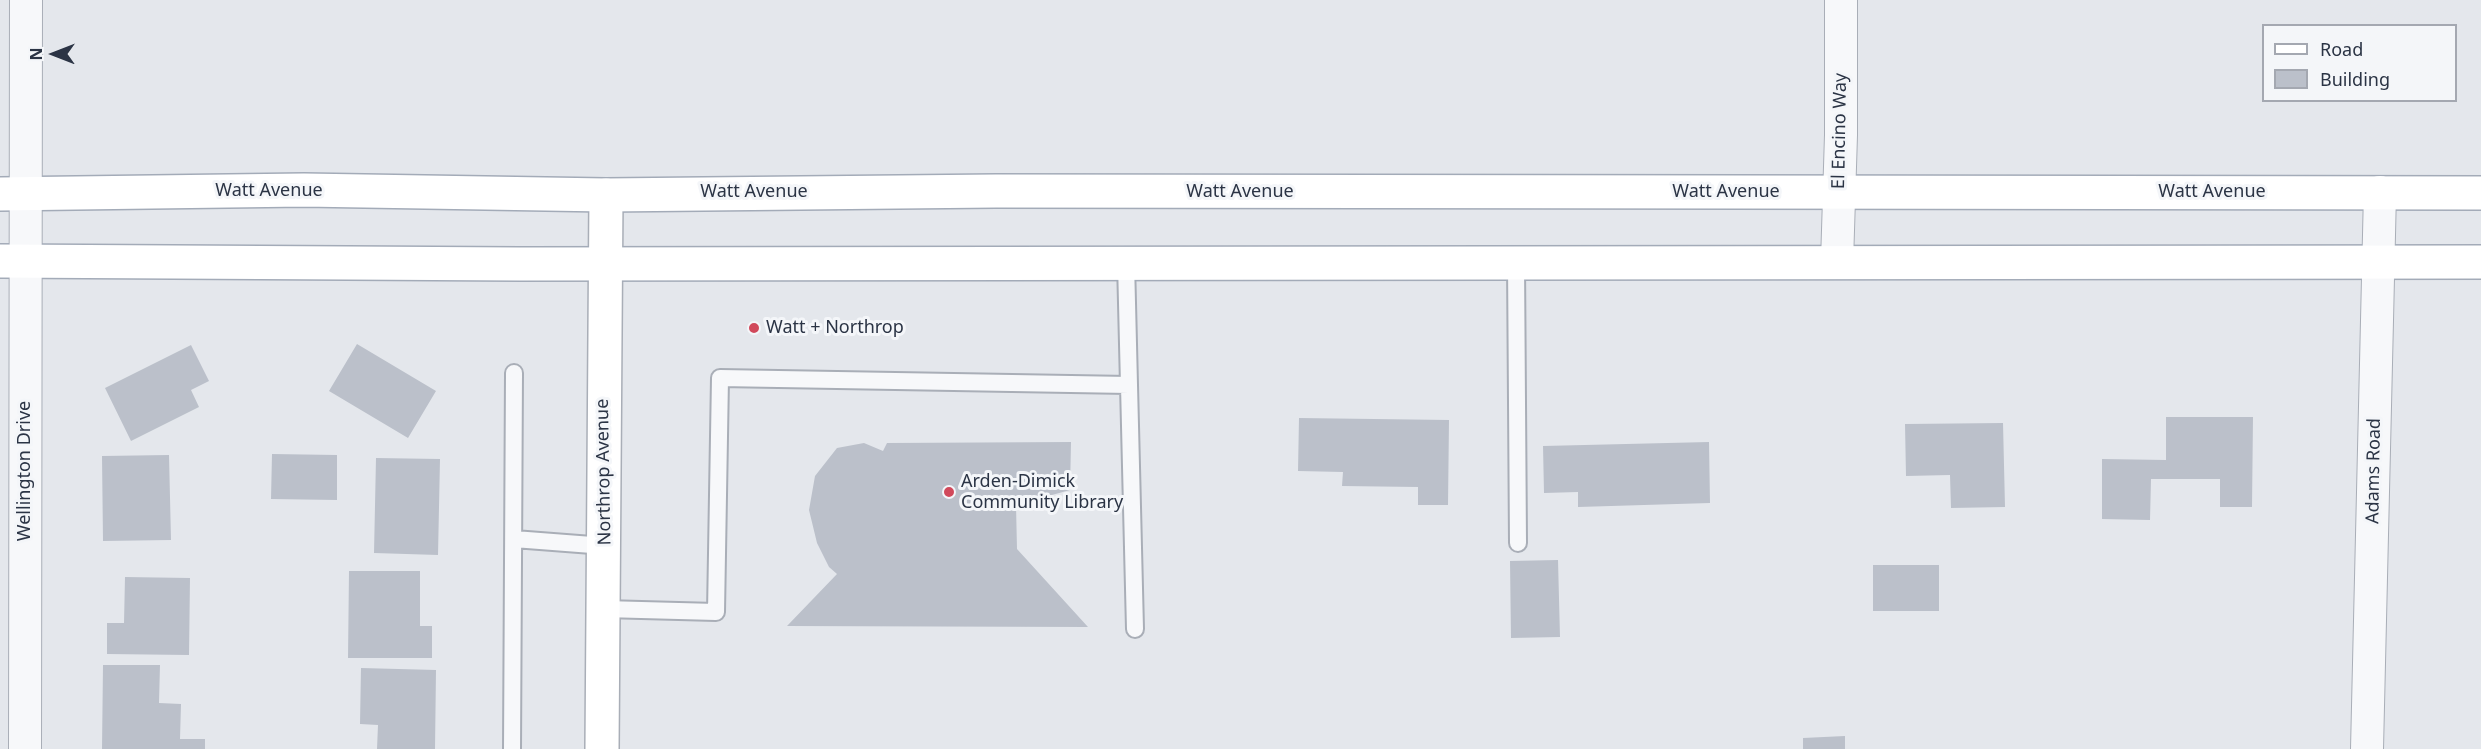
<!DOCTYPE html>
<style>
body{margin:0}
#map{position:relative;width:2481px;height:749px;overflow:hidden;background:#e4e7ec;font-family:"Noto Sans",sans-serif}
canvas{display:block}
.legend{position:absolute;left:2262px;top:24px;width:195px;height:78px;box-sizing:border-box;background:#f4f6f9;border:2px solid #a4a8b1;margin:0;padding:8px 10px;list-style:none;font-size:18px;color:#2b3445}
.legend li{display:flex;align-items:center;gap:12px;height:30px}
.legend b{width:30px;border:2px solid #a4a8b1}
.north{position:absolute;left:24px;top:24px;width:60px;height:60px;-webkit-text-stroke:4px #f4f6f9;paint-order:stroke;rotate:270deg;font-size:16px;font-weight:700;line-height:24px;text-align:center;color:#2b3445}
.north::after{content:'';display:block;margin:auto;width:21px;height:27px;background:#2b3445;clip-path:polygon(50% 0,100% 100%,50% 72%,0 100%)}
</style>
<div id="map">
<canvas width="2481" height="749"></canvas>
<ul class="legend">
<li><b style="height:8px;background:#fff"></b>Road</li>
<li><b style="height:16px;background:#bbc0ca"></b>Building</li>
</ul>
<div class="north">N</div>
</div>
<script>
const ctx = document.querySelector('canvas').getContext('2d');
ctx.lineJoin = 'round';
function fill(path, color) { ctx.fillStyle = color; ctx.fill(path, 'evenodd'); }
function strokePath(path, color, width, dash) { ctx.strokeStyle = color; ctx.lineWidth = width; ctx.lineCap = dash ? 'butt' : 'round'; ctx.setLineDash(dash || []); ctx.stroke(path); }
function drawText(font, color, halo, rows, align = 'center') {
  ctx.font = font + ' "Noto Sans",sans-serif'; ctx.lineWidth = 6; ctx.setLineDash([]); ctx.textBaseline = 'middle'; ctx.strokeStyle = halo; ctx.fillStyle = color; for (const [text, x, y, turn = 0] of rows) {
    ctx.save(); ctx.translate(x, y); ctx.rotate((+turn || 0) * Math.PI / 180); ctx.textAlign = isNaN(turn) ? turn : align; if (halo) ctx.strokeText(text, 0, 0); ctx.fillText(text, 0, 0); ctx.restore();
  }
}
fill(new Path2D(`
 M 357,344 L 436,391 L 408,438 L 329,391 Z
 M 191,345 L 209,381 L 191,390 L 199,407 L 131,441 L 105,388 Z
 M 2166,417 L 2253,417 L 2252,507 L 2220,507 L 2220,479 L 2151,479 L 2150,520 L 2102,519 L 2102,459 L 2166,460 Z
 M 1299,418 L 1449,420 L 1448,505 L 1418,505 L 1418,487 L 1342,486 L 1343,472 L 1298,471 Z
 M 2003,423 L 2005,507 L 1951,508 L 1950,475 L 1906,476 L 1905,424 Z
 M 1071,442 L 1070,490 L 1016,505 L 1017,549 L 1088,627 L 787,626 L 837,574 L 829,567 L 817,543 L 809,510 L 815,476 L 837,448 L 864,443 L 883,451 L 887,443 Z
 M 1709,442 L 1710,503 L 1578,507 L 1578,492 L 1544,493 L 1543,446 Z
 M 272,454 L 337,455 L 337,500 L 271,499 Z
 M 169,455 L 171,540 L 103,541 L 102,456 Z
 M 376,458 L 440,459 L 438,555 L 374,553 Z
 M 1558,560 L 1560,637 L 1511,638 L 1510,561 Z
 M 1873,565 L 1939,565 L 1939,611 L 1873,611 Z
 M 349,571 L 420,571 L 420,626 L 432,626 L 432,658 L 348,658 Z
 M 125,577 L 190,578 L 189,655 L 107,654 L 107,623 L 124,623 Z
 M 103,665 L 160,665 L 159,703 L 181,704 L 180,739 L 205,739 L 205,749 L 102,749 Z
 M 361,668 L 436,670 L 435,749 L 377,749 L 378,725 L 360,724 Z
 M 1845,736 L 1845,749 L 1803,749 L 1803,738 Z`), '#bbc0ca');
const lane = new Path2D(`
 M 1516,262 L 1518,543
 M 1129,385 L 1135,629
 M 514,539 L 605,546
 M 604,609 L 716,612 L 720,378 L 1129,385 L 1126,262
 M 512,749 L 514,373`);
const street = new Path2D(`
 M 1837,262 L 1841,135 L 1841,0
 M 25,749 L 26,0
 M 2367,749 L 2380,192`);
const secondary = new Path2D(`
 M 602,749 L 606,195`);
const primary = new Path2D(`
 M 0,194 L 304,190 L 606,195 L 996,191 L 2481,193
 M 0,261 L 520,264 L 2481,262`);
strokePath(lane, '#a9aeb7', 20);
strokePath(street, '#a9aeb7', 34);
strokePath(secondary, '#a9aeb7', 36);
strokePath(primary, '#a3abb8', 36);
strokePath(lane, '#f7f8fa', 16);
strokePath(street, '#f7f8fa', 32);
strokePath(secondary, '#fff', 33);
strokePath(primary, '#fff', 33);
for (const [x, y, r, color] of [
 [754,328,6,"#d1495b"],
 [949,492,6,"#d1495b"]
]) { const dot = new Path2D(); dot.arc(x, y, r, 0, 2 * Math.PI); ctx.fillStyle = color; ctx.fill(dot); strokePath(dot, '#f4f6f9', 2); }
drawText('18px', '#2b3445', '#f4f6f9', [
 ["El Encino Way",1840,131,-89],
 ["Watt Avenue",269,191],
 ["Watt Avenue",754,192],
 ["Watt Avenue",1240,192],
 ["Watt Avenue",1726,192],
 ["Watt Avenue",2212,192],
 ["Wellington Drive",25,471,-90],
 ["Adams Road",2374,471,-89],
 ["Northrop Avenue",604,472,-91]
]);
drawText('18px', '#2b3445', '#f4f6f9', [
 ["Watt + Northrop",766,328],
 ["Arden-Dimick",961,482],
 ["Community Library",961,503]
], 'left');
</script>
